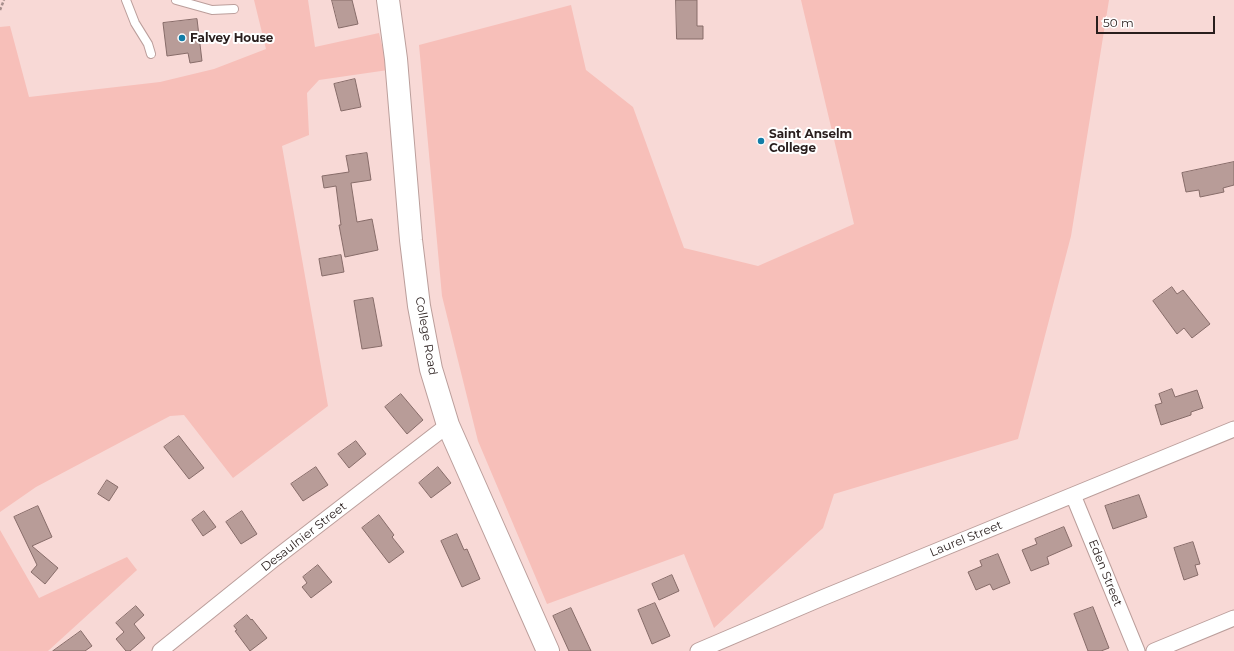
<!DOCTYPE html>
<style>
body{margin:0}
#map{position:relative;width:1234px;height:651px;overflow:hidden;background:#f8d9d6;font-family:Montserrat,sans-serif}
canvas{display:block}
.scale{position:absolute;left:1096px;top:16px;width:119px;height:18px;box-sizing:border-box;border:2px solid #291e1d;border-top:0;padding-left:5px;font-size:12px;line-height:14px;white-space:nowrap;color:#291e1d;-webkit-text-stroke:3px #fff;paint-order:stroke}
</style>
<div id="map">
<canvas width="1234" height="651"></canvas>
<div class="scale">50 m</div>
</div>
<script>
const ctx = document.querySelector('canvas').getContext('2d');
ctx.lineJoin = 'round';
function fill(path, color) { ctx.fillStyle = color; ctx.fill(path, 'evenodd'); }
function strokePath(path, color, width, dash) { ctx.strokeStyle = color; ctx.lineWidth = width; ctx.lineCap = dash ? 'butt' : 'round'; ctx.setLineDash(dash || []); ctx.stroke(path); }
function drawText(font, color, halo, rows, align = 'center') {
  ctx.font = font + ' Montserrat,sans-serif'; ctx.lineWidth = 4; ctx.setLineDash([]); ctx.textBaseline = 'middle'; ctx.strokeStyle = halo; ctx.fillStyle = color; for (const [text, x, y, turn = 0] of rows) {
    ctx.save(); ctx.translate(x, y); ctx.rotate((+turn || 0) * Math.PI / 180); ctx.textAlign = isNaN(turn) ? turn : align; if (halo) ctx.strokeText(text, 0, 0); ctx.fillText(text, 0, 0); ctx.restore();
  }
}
fill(new Path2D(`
 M 254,0 L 308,0 L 315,47 L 379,33 L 388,70 L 319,80 L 307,93 L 309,135 L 282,146 L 328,406 L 233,478 L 184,415 L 170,416 L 36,487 L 0,512 L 0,27 L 10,26 L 29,97 L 160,82 L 214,69 L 266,49 Z
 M 801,0 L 1109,0 L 1071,236 L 1018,439 L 834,494 L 823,528 L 714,628 L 684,554 L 547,604 L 478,441 L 442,296 L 419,45 L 571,5 L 586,70 L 633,107 L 684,248 L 758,266 L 854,224 Z
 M 0,530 L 39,598 L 127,557 L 137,570 L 48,651 L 0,651 Z`), '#f7bfb9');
const building = new Path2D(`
 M 332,0 L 352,0 L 358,24 L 339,28 Z
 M 676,0 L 697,0 L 697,26 L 703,26 L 703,39 L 677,39 Z
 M 197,19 L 202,61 L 190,63 L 188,53 L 167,56 L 163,23 Z
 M 355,79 L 361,107 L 341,111 L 334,84 Z
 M 367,153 L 371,180 L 351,183 L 357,222 L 372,219 L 378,250 L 345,257 L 339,225 L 341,225 L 336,186 L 324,188 L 322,176 L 349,172 L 346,156 Z
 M 1234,162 L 1234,185 L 1223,188 L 1224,192 L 1200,197 L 1199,190 L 1186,192 L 1182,173 Z
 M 341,255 L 344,272 L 322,276 L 319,259 Z
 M 1172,287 L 1177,294 L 1183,290 L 1210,324 L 1192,338 L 1184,328 L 1177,334 L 1153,301 Z
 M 373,298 L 382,346 L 362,349 L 354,301 Z
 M 1172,389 L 1175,397 L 1197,390 L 1203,408 L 1191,412 L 1191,415 L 1161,425 L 1155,405 L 1162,403 L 1159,394 Z
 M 401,394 L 423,420 L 407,434 L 385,407 Z
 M 179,436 L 204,468 L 189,479 L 164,447 Z
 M 356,441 L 366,454 L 349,468 L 338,454 Z
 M 316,467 L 328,485 L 303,501 L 291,484 Z
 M 438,467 L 451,483 L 431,498 L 419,483 Z
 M 107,480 L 118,487 L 109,501 L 98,494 Z
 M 1139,495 L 1147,517 L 1113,529 L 1105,506 Z
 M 38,506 L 52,537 L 32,546 L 58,568 L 45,584 L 31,572 L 37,565 L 14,517 Z
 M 204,511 L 216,527 L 203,536 L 192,520 Z
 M 242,511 L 257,534 L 241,544 L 226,522 Z
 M 379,515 L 394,535 L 392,537 L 404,552 L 389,563 L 362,528 Z
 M 1064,527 L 1072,546 L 1047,557 L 1049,564 L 1031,571 L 1022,550 L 1037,544 L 1035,539 Z
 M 457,534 L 464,550 L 467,549 L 480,579 L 462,587 L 441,541 Z
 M 1193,542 L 1200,564 L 1195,565 L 1198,575 L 1184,580 L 1174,548 Z
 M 998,554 L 1010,583 L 993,590 L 990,584 L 976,590 L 968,572 L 982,566 L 980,561 Z
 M 318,565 L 332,582 L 311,598 L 302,587 L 307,583 L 303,577 Z
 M 672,575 L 679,591 L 659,600 L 652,584 Z
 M 655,603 L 670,636 L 652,644 L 638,610 Z
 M 136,606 L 144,615 L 134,624 L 145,638 L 130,651 L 126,651 L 116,639 L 124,632 L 116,623 Z
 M 1093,607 L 1109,648 L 1101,651 L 1088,651 L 1074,614 Z
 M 571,608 L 591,651 L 569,651 L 553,616 Z
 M 247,615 L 251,620 L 252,619 L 267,638 L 250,651 L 235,631 L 237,630 L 234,626 Z
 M 81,631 L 92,646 L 85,651 L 53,651 Z`);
fill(building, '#b89c98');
strokePath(building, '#876c69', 1);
const lane = new Path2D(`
 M 126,0 L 135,23 L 148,44 L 151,54
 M 176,0 L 212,10 L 234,9`);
const street = new Path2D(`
 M 1073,495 L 1137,651
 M 160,651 L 273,560 L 448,425
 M 698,651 L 822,598 L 1234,429
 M 1154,651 L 1234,618`);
const secondary = new Path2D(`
 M 388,0 L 396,59 L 411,240 L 419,306 L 431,369 L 448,425 L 548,651`);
strokePath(lane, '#bb9e9b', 10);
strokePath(street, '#bb9e9b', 17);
strokePath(secondary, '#bb9e9b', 24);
strokePath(new Path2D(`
 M 0,10 L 4,0`), '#a58e8c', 2.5, [3, 2]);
strokePath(lane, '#fff', 8);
strokePath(street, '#fff', 15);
strokePath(secondary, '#fff', 22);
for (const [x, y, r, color] of [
 [182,38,4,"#127da7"],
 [761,141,4,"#127da7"]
]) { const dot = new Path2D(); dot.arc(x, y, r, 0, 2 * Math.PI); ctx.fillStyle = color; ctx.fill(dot); strokePath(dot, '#fff', 1.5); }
drawText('bold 12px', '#291e1d', '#fff', [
 ["Falvey House",190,38],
 ["Saint Anselm",769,134],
 ["College",769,148]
], 'left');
drawText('12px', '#291e1d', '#fff', [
 ["College Road",426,336,80],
 ["Desaulnier Street",304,537,-38],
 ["Laurel Street",966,539,-22],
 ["Eden Street",1105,573,68]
]);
</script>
